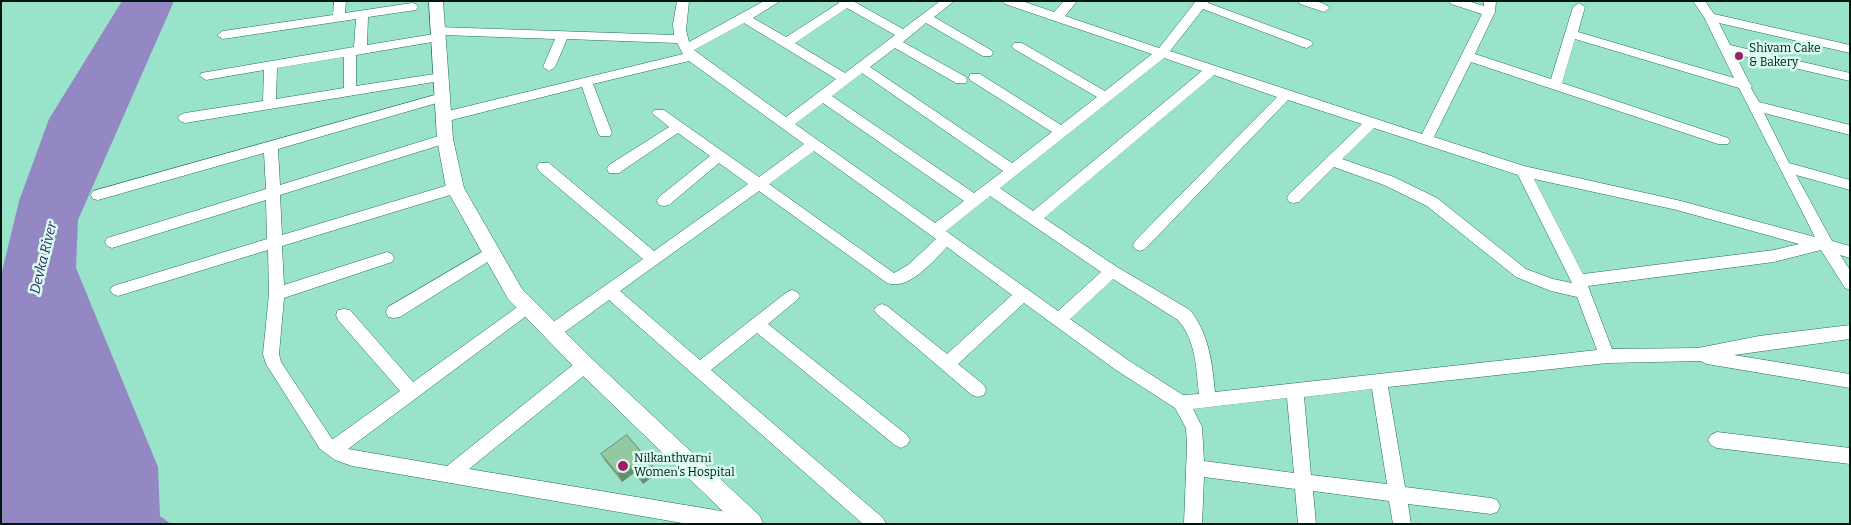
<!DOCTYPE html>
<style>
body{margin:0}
#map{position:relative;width:1851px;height:525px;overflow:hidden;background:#99e3cb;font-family:Bitter,serif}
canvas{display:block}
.frame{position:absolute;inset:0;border:2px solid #00170f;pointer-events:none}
</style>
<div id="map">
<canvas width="1851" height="525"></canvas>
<div class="frame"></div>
</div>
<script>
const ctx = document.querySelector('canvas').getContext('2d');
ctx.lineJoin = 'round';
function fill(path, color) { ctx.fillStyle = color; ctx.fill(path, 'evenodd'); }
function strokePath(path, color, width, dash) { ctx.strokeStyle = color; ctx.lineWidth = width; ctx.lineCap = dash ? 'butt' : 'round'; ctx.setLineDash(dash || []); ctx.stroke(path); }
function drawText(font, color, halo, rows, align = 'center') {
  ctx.font = font + ' Bitter,serif'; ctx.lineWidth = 5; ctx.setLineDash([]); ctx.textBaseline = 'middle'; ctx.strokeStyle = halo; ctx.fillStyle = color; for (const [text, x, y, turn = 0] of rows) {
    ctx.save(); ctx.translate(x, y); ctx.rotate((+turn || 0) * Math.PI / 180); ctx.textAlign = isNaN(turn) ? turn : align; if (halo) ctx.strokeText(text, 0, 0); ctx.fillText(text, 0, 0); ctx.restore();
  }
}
fill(new Path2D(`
 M 122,1 L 174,1 L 78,220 L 76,268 L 158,467 L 160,516 L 171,524 L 1,524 L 1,276 L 19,201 L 49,119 Z`), '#9388c4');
const minor = new Path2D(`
 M 334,1 L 346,1 L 345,13 L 412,3 L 416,4 L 418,7 L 416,10 L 368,17 L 367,45 L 434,34 L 432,31 L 434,28 L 438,27 L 674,35 L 673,24 L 677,1 L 689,1 L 686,30 L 689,42 L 764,1 L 780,1 L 753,18 L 786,37 L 839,3 L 838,1 L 853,1 L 903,29 L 940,1 L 954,1 L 934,17 L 991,50 L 993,53 L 991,56 L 983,56 L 926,23 L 903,42 L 966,77 L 967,80 L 966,83 L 956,83 L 895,48 L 870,67 L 1012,163 L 1052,132 L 970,80 L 969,77 L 970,74 L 980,74 L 1061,125 L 1097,97 L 1014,49 L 1012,46 L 1014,43 L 1022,43 L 1105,91 L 1152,54 L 1005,4 L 1003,1 L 1022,1 L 1054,12 L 1064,1 L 1077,1 L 1065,16 L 1159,48 L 1196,1 L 1209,1 L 1208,3 L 1311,41 L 1313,44 L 1307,48 L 1303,47 L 1203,9 L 1170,51 L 1422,134 L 1482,14 L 1451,4 L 1449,1 L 1468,1 L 1484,6 L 1484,1 L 1496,1 L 1495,12 L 1475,54 L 1551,79 L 1573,7 L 1579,3 L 1585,7 L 1578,32 L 1734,78 L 1704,17 L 1693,1 L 1705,1 L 1714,14 L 1850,45 L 1850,53 L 1719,23 L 1730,45 L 1850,73 L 1850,81 L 1735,54 L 1749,82 L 1752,86 L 1751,88 L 1759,102 L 1850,125 L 1850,135 L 1764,113 L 1789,163 L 1850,180 L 1850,190 L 1796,175 L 1832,241 L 1850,246 L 1850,258 L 1840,255 L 1850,270 L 1850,290 L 1845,288 L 1821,250 L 1774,262 L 1588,286 L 1612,349 L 1698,348 L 1759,336 L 1850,325 L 1850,339 L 1734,355 L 1850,374 L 1850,388 L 1707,364 L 1701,361 L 1607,363 L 1388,387 L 1405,487 L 1491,498 L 1497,500 L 1500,506 L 1497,512 L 1491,514 L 1408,504 L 1411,524 L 1393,524 L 1389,501 L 1313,491 L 1316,524 L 1298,524 L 1295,489 L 1204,477 L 1202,524 L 1184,524 L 1187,445 L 1186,428 L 1175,408 L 1116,370 L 1024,303 L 958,364 L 984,385 L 986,390 L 984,395 L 978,397 L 972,395 L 877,314 L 874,310 L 877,306 L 882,304 L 887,306 L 947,354 L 1012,295 L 947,247 C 933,261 909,291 887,283 L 759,191 L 620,291 L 700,360 L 787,292 L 792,290 L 797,292 L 800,296 L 797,300 L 768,324 L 907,435 L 910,440 L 907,445 L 901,448 L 895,445 L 757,333 L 711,370 L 883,518 L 886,524 L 863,524 L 609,300 L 558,337 L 552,339 L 546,337 L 544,332 L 546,327 L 643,259 L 539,171 L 537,167 L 539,163 L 549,163 L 654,251 L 748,184 L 719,163 L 669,205 L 664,206 L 659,205 L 657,201 L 659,197 L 710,156 L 678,133 L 619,173 L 609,173 L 607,169 L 609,165 L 669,127 L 652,113 L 654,110 L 664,110 L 759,177 L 804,144 L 689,61 L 593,84 L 612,133 L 610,136 L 600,136 L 598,133 L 582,87 L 444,122 L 439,120 L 437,117 L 439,114 L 444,112 L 683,54 L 677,43 L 567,39 L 555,67 L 549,71 L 543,67 L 555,39 L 443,35 L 442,40 L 438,41 L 356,55 L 356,86 L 441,73 L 446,74 L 447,77 L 446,80 L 185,123 L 180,121 L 178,118 L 180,115 L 185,113 L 263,101 L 264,70 L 206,80 L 200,76 L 201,73 L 354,47 L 356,19 L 223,39 L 217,35 L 223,31 L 333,15 ZM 847,8 L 895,35 L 845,73 L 795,43 ZM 744,23 L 836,79 L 786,117 L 694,50 ZM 1575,39 L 1739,88 L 1815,237 L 1677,200 L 1524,166 L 1434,137 L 1471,62 L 1718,144 L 1728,144 L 1730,141 L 1728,138 L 1562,83 ZM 344,57 L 344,88 L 276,99 L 277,68 ZM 1164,58 L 1202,71 L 1033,211 L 1000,188 ZM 862,73 L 1003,171 L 974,193 L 832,96 ZM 1214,75 L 1277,97 L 1135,241 L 1133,245 L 1135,249 L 1140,251 L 1145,249 L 1288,100 L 1362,124 L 1289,194 L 1287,198 L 1289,202 L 1294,203 L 1299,202 L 1334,167 L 1384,185 L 1427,206 L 1516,277 L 1551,291 L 1577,297 L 1597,350 L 1215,392 C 1212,362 1209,334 1190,310 L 1117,267 L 1044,218 ZM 823,103 L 964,201 L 935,223 L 795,124 ZM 1374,128 L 1518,175 L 1572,283 L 1553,279 L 1526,269 L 1437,198 L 1394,177 L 1342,159 ZM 814,151 L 936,239 L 908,265 L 894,273 L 769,184 ZM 1534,179 L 1677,210 L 1799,244 L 1774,250 L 1583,274 ZM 990,196 L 1101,272 L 1058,311 L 946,231 ZM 1113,279 L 1178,320 C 1196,341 1196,367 1199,394 L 1183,395 L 1128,360 L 1070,319 ZM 1372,389 L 1387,484 L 1311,475 L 1304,397 ZM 1287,398 L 1294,473 L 1204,461 L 1202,427 L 1193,409 Z
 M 1298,1 C 1309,1 1322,0 1330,8 L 1324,12 L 1300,4 Z
 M 442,93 L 447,94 L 449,97 L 447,100 L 278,149 L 280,185 L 445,134 L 450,136 L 452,139 L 450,142 L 280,195 L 282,235 L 455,183 L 460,184 L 462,188 L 460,192 L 282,246 L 284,285 L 387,252 L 392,254 L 394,258 L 392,262 L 284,298 L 279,354 L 281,362 L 332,439 L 333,439 L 400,391 L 338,320 L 336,315 L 338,310 L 344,309 L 350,310 L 413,382 L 523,303 L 528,301 L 533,303 L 536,307 L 533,311 L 348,449 L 447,466 L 579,360 L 585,358 L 591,360 L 593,365 L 591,370 L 469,469 L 745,515 L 751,518 L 754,524 L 688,524 L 352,466 L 335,460 L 320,449 L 266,364 L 263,354 L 269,294 L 268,250 L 118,296 L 113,294 L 110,290 L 113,286 L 267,239 L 266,200 L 112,248 L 107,246 L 105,242 L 107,238 L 266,189 L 264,153 L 98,200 L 93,199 L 91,195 L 93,191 Z
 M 492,246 L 497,248 L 499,252 L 497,256 L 400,317 L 394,318 L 388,317 L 386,312 L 388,307 Z
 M 1717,432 L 1850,448 L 1850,464 L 1717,448 L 1711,445 L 1708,440 L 1711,435 Z`);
const tertiary = new Path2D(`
 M 429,1 L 443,1 L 453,139 L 464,188 L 522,289 L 592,359 L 760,516 L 763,524 L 736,524 L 578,371 L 508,299 L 446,188 L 437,139 Z`);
strokePath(minor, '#226f5a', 1);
strokePath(tertiary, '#226f5a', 1);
fill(minor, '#fff');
fill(tertiary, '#fff');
fill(new Path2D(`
 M 601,454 L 653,466 L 657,473 L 643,484 L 634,473 L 622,482 L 605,461 Z`), '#7ead8a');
fill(new Path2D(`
 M 630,465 L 634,473 L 622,482 L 618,474 Z
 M 653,466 L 657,473 L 643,484 L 639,476 Z`), '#668d70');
const building = new Path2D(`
 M 627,435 L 653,466 L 639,476 L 630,465 L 618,474 L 601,454 Z`);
fill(building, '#92c9a0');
strokePath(building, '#668d70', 1);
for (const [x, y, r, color] of [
 [1739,56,5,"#a11b68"],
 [623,466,6,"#a11b68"]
]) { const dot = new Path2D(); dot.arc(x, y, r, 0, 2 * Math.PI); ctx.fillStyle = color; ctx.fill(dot); strokePath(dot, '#d8fcef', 2); }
drawText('12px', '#00170f', '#d8fcef', [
 ["Shivam Cake",1749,49],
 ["& Bakery",1749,63],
 ["Nilkanthvarni",634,459],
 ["Women's Hospital",634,473]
], 'left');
drawText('italic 14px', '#321d64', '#d8fcef', [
 ["Devka River",44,258,-76]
]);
</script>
